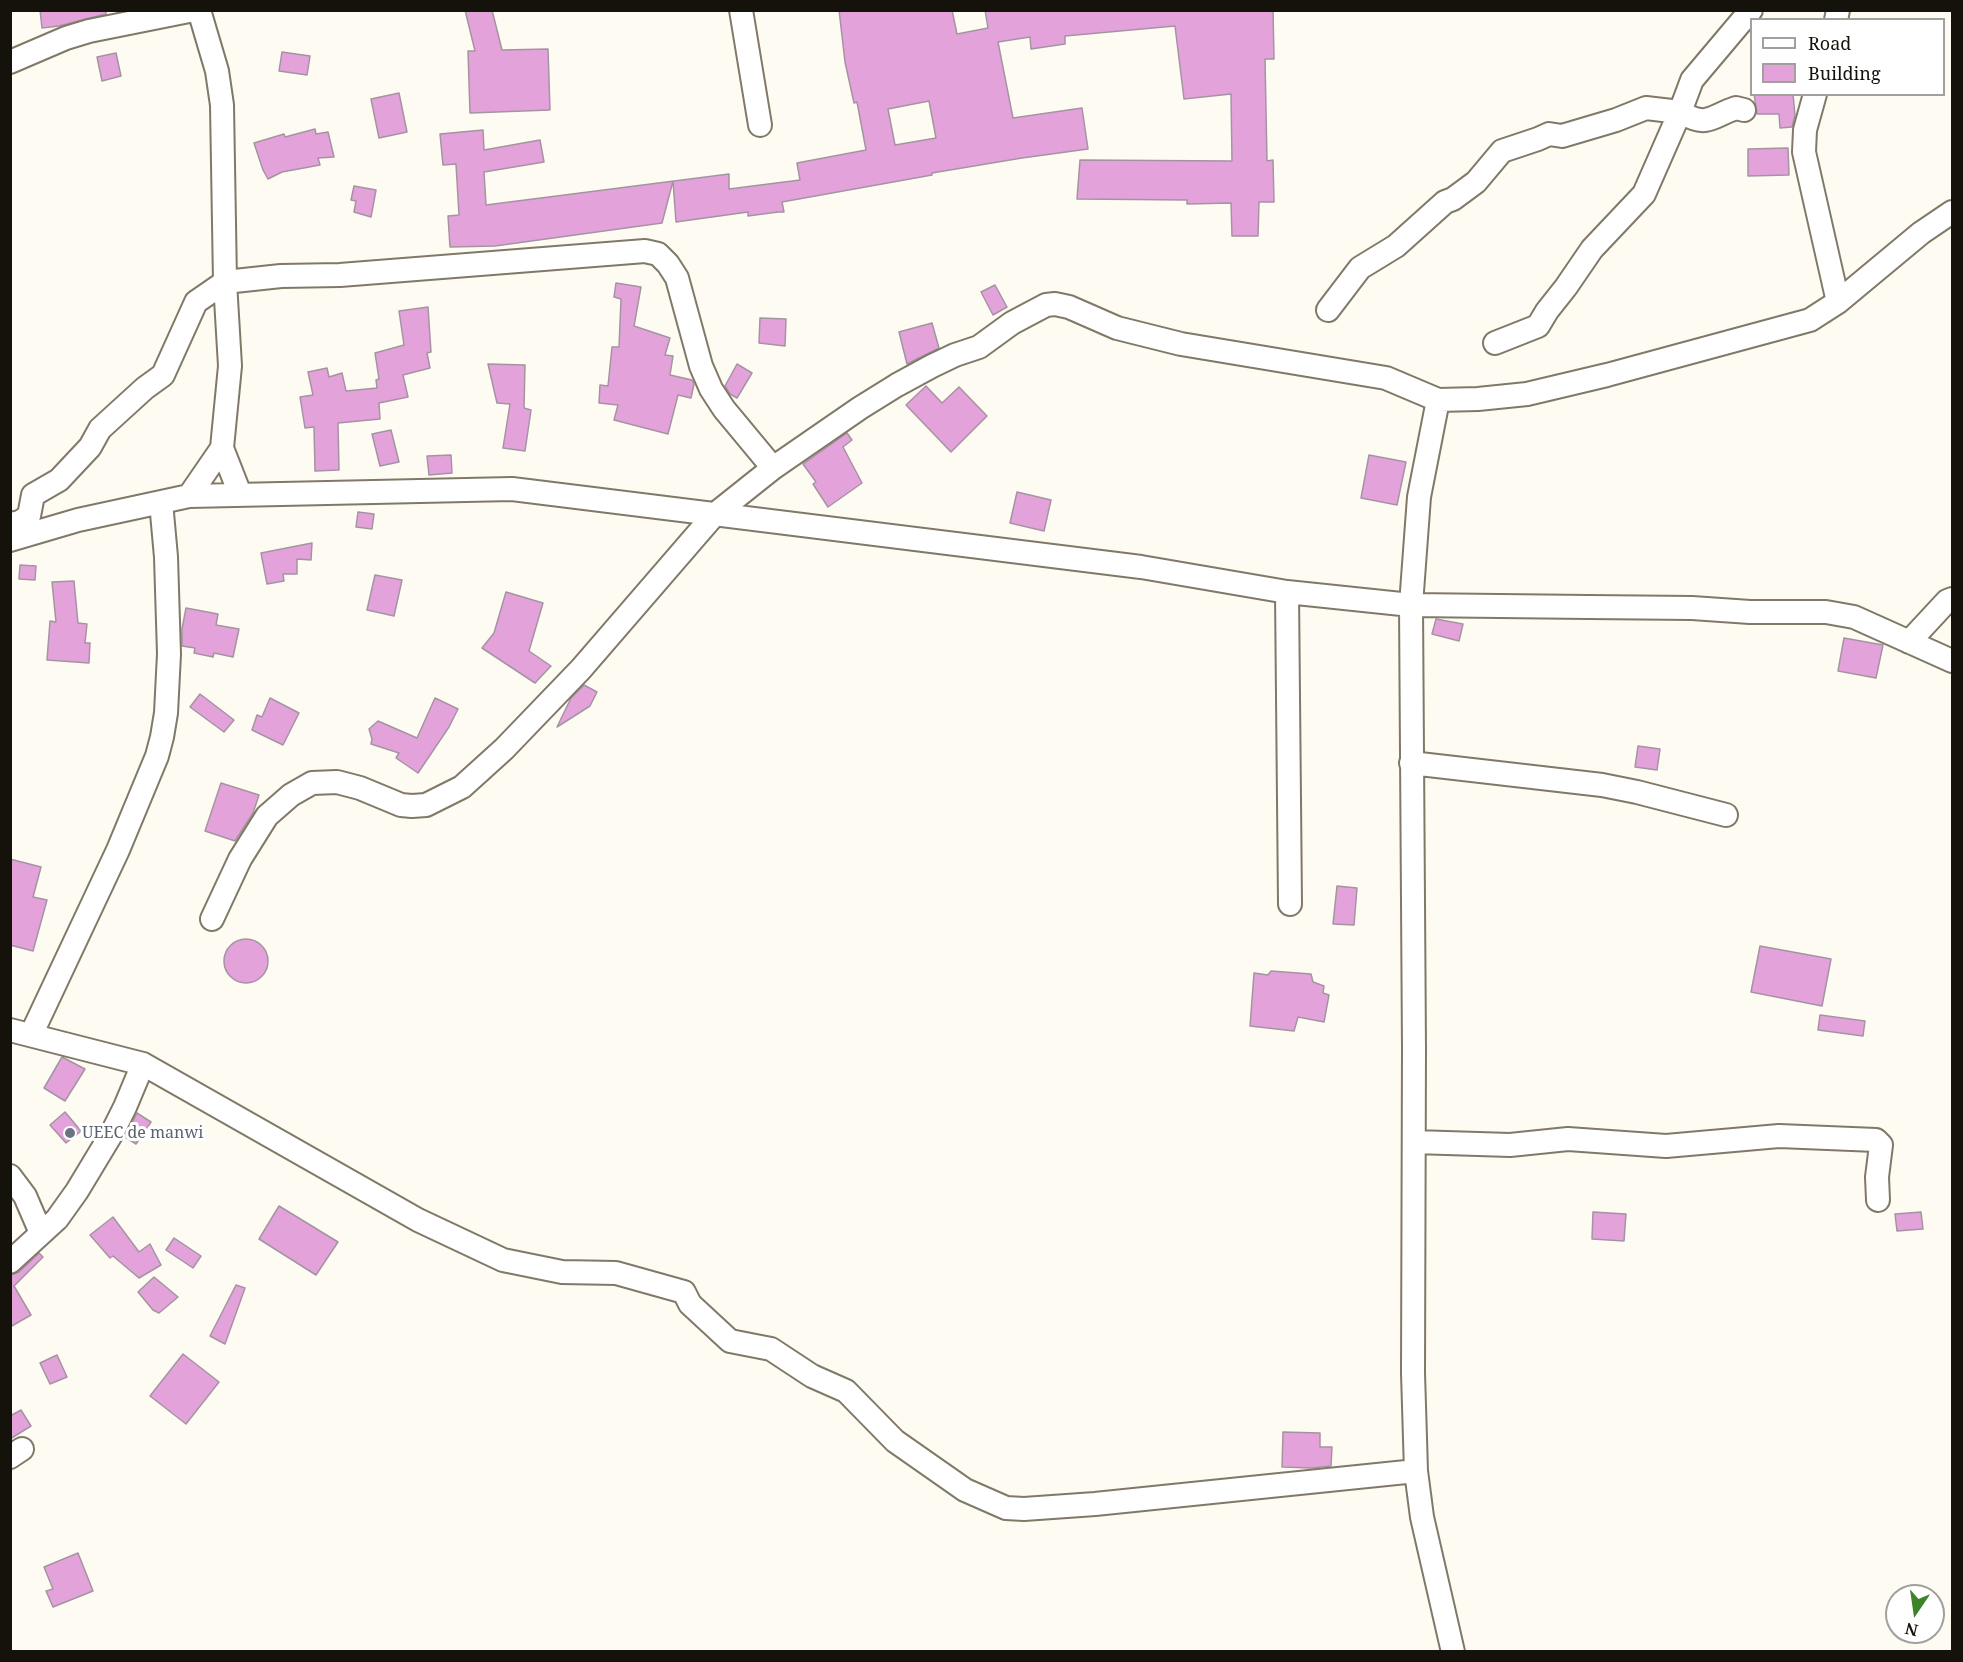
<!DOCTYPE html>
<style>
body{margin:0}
#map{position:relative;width:1963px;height:1662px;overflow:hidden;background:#fefbf3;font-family:"Noto Serif",serif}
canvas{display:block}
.frame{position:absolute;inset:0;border:12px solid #15120b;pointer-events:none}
.legend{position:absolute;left:1750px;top:18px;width:195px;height:78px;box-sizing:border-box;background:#fff;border:2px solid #a1a09d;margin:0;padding:8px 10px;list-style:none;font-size:18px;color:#15120b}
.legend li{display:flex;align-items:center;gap:12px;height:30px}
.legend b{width:30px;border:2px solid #a1a09d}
.north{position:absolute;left:1885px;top:1584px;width:60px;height:60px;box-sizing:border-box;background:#fff;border:2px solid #a1a09d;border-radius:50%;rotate:193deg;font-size:16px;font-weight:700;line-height:24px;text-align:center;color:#15120b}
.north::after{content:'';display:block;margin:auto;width:21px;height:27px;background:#3d8429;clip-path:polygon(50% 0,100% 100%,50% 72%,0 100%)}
</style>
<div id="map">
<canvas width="1963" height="1662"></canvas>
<div class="frame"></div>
<ul class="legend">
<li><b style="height:8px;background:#fff"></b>Road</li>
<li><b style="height:16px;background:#e3a3da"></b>Building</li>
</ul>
<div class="north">N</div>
</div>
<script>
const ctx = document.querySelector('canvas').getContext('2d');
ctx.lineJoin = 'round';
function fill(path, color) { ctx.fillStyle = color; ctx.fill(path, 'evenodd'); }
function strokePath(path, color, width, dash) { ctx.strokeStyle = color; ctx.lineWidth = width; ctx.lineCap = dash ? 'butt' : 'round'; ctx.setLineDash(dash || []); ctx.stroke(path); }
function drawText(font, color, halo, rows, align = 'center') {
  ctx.font = font + ' "Noto Serif",serif'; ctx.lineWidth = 6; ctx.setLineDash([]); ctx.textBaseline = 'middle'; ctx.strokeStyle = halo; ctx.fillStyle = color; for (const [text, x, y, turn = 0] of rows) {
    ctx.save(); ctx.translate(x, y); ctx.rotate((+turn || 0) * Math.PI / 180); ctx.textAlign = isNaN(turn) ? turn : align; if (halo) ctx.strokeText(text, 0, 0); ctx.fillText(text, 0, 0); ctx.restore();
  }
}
const building = new Path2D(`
 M 40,10 L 106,10 L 106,14 L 59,26 L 42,28 Z
 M 465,10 L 492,10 L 502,50 L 548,49 L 550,110 L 470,113 L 468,51 L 475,51 Z
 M 839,10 L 952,10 L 957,34 L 988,28 L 985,10 L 1273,10 L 1274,59 L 1265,59 L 1267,161 L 1273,160 L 1274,202 L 1259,202 L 1258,236 L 1232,236 L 1231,203 L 1187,204 L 1187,200 L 1077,199 L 1080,160 L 1232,161 L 1231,94 L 1184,99 L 1175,26 L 1065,36 L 1065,44 L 1031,49 L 1030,37 L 998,42 L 1013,118 L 1082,108 L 1088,149 L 1022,158 L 932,173 L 932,175 L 782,202 L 784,212 L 778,212 L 748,216 L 748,212 L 676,222 L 673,181 L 662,223 L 495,246 L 450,247 L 448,216 L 459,215 L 456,164 L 443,165 L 440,134 L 483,130 L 484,150 L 540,140 L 544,162 L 484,172 L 486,205 L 729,174 L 729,189 L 800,180 L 797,163 L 866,150 L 857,102 L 854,103 L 845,62 ZM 929,101 L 936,138 L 895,145 L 888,109 Z
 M 282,52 L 310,56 L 307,75 L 279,71 Z
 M 116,53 L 121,76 L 102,81 L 97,57 Z
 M 399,93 L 407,132 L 379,138 L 371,99 Z
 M 1754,94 L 1793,94 L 1795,115 L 1792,127 L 1780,128 L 1779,114 L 1757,114 Z
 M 315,129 L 316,134 L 328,132 L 334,157 L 318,158 L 320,165 L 282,172 L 268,179 L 263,170 L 254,143 L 284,134 L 285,137 Z
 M 1788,148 L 1789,175 L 1748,176 L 1748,149 Z
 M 354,186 L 376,190 L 371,217 L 354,212 L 356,201 L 351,200 Z
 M 616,283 L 641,287 L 634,326 L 670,338 L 665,355 L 673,356 L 670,375 L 692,380 L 694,384 L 691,398 L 678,395 L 668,434 L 614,420 L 618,405 L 599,403 L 600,385 L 608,386 L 612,347 L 619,347 L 621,299 L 614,297 Z
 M 995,285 L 1007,307 L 993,315 L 981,292 Z
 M 428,307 L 431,352 L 427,353 L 430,368 L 403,375 L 408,397 L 379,403 L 380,419 L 338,423 L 339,470 L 315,471 L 314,427 L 305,428 L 300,397 L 313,395 L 308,372 L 327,368 L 329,377 L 342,373 L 346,391 L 377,388 L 376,380 L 379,379 L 375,353 L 404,345 L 399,311 Z
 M 760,318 L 786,319 L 785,346 L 759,343 Z
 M 932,323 L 939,348 L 907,364 L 899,332 Z
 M 488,364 L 525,365 L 524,408 L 531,410 L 525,451 L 503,448 L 510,404 L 497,403 Z
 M 737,364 L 752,373 L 737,398 L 730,394 L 725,386 Z
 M 926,386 L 942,403 L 959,387 L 987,416 L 951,452 L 906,405 Z
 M 391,430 L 399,462 L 380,466 L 372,434 Z
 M 847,433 L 852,440 L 843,447 L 862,483 L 828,507 L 813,484 L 816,482 L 803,464 Z
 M 451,455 L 452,473 L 429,475 L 427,456 Z
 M 1369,455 L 1406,462 L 1397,505 L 1361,498 Z
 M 1017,492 L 1051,500 L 1044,531 L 1010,523 Z
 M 358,512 L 374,514 L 372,529 L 356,527 Z
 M 312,543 L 311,560 L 297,559 L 297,574 L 283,574 L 284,581 L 267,584 L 261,553 Z
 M 20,565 L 36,566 L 35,580 L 19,579 Z
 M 375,575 L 402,580 L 394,616 L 367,610 Z
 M 74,581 L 78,623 L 87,624 L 85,643 L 90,643 L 89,663 L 47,660 L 50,621 L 56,622 L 52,582 Z
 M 506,592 L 543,603 L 529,651 L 551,666 L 535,683 L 482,648 L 494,633 Z
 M 186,608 L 218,614 L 216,625 L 239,629 L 233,657 L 214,653 L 213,657 L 194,653 L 195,648 L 182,646 L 182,629 Z
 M 1436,619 L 1463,624 L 1459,641 L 1432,634 Z
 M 1844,638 L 1883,645 L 1876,678 L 1838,671 Z
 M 584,685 L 597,692 L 590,706 L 557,727 L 571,698 Z
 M 200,694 L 234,720 L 224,732 L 190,707 Z
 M 270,698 L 299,713 L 283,745 L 252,730 L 257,715 L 262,717 Z
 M 435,698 L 458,709 L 449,727 L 418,773 L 396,758 L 399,753 L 371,744 L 372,739 L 369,729 L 378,721 L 417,738 Z
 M 1638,746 L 1660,749 L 1657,770 L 1635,767 Z
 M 221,783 L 259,795 L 253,813 L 235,841 L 205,831 Z
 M 10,859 L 41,867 L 33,897 L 47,900 L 33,951 L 10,945 Z
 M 1337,886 L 1357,888 L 1354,925 L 1333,924 Z
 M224 961a22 22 0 1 1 44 0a22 22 0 1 1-44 0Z
 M 1760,946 L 1831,959 L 1822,1006 L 1751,992 Z
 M 1271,971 L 1311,974 L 1313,982 L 1324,986 L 1323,993 L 1329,995 L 1324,1022 L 1298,1017 L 1294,1031 L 1250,1026 L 1254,973 L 1268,975 Z
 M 1820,1015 L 1865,1021 L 1863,1036 L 1818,1030 Z
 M 62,1057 L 85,1069 L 65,1101 L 44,1088 Z
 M 65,1112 L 81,1131 L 66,1143 L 50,1125 Z
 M 137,1113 L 151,1122 L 136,1144 L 125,1137 Z
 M 279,1206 L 338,1242 L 316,1275 L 259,1239 Z
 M 1593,1212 L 1626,1214 L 1624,1241 L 1592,1239 Z
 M 1921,1212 L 1923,1229 L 1897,1231 L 1895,1214 Z
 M 113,1217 L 139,1252 L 150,1244 L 161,1265 L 139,1278 L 113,1256 L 110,1258 L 90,1235 Z
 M 174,1238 L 201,1256 L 193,1268 L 166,1250 Z
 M 39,1253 L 43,1257 L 14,1286 L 31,1315 L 10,1327 L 10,1275 L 19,1272 Z
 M 154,1277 L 178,1297 L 159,1313 L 153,1310 L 138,1292 Z
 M 236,1285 L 245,1288 L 225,1344 L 210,1336 Z
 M 183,1354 L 219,1382 L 186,1424 L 150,1396 Z
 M 57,1355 L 67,1377 L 50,1384 L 40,1363 Z
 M 21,1410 L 31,1426 L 10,1439 L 10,1416 Z
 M 1283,1432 L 1320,1433 L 1320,1447 L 1332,1447 L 1331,1466 L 1312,1468 L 1282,1467 Z
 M 78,1553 L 93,1591 L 53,1607 L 46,1591 L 53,1589 L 44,1567 Z`);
fill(building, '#e3a3da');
strokePath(building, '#a494a2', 1.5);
const minor = new Path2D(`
 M 199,10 L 217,71 L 222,105 L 225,282 L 230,366 L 222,448 L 240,494
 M 741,10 L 760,125
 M 1836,20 L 1838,10
 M 10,62 L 66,38 L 89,31 L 194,10
 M 1815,94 L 1805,130 L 1804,152 L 1838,302
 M 1744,110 L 1736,108 C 1710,117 1708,128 1680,112 L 1692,80 L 1751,10
 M 1328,310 L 1360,268 L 1396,246 L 1445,202 L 1453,199 L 1476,182 L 1502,151 L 1538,139 L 1549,134 L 1562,136 L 1616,120 L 1646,108 L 1680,112 L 1644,194 L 1592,249 L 1566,287 L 1547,311 L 1538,326 L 1495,343
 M 1438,400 L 1419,497 L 1411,605 L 1588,607 L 1692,608 L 1750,612 L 1826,612 L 1854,617 L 1952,661
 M 189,496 L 222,448
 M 10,524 L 20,522 L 29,516 L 33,495 L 59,480 L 90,447 L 100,429 L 145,388 L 163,375 L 196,302 L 225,282 L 281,276 L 340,275 L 645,251 L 658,254 L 668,264 L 677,278 L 701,366 L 711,389 L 724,409 L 773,468
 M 10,540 L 78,520 L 189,496 L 512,489 L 1141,567 L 1287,592 L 1411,605 L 1414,1049 L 1413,1373 L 1416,1471 L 1422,1517 L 1453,1652
 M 1287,592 L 1290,904
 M 1909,642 L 1947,601 L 1952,599
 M 1411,763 L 1602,785 L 1637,792 L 1726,815
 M 212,919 L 240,859 L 267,816 L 291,795 L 312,783 L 337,782 L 360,788 L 401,805 L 412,806 L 426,805 L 462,787 L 504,749 L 581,669 L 714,515 L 773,468 L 860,408 L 897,385 L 932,366 L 955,355 L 979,347 L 1012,323 L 1046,305 L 1055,304 L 1069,307 L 1117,328 L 1181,344 L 1386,378 L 1438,400 L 1478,399 L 1527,394 L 1607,375 L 1810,320 L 1838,302 L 1921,233 L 1952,212
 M 10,1030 L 143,1064 L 418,1220 L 503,1260 L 562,1272 L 616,1273 L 684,1292 L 690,1304 L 730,1341 L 771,1349 L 812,1376 L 846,1391 L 895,1441 L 965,1490 L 1006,1508 L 1024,1509 L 1095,1504 L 1416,1471
 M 31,1035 L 118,850 L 157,756 L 162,737 L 166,713 L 169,654 L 166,557 L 161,502
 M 1414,1142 L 1510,1145 L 1568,1139 L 1666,1146 L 1779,1136 L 1876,1140 L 1881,1145 L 1877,1177 L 1878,1200
 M 10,1176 L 25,1196 L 41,1233
 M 10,1262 L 57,1219 L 77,1191 L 112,1133 L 125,1107 L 143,1064
 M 10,1457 L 22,1449`);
strokePath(minor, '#817967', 26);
strokePath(minor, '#fff', 22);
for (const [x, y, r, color] of [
 [70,1133,6,"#6b7280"]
]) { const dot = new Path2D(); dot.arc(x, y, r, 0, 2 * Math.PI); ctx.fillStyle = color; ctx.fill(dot); strokePath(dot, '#fff', 2); }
drawText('16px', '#5b616d', '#fff', [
 ["UEEC de manwi",82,1133]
], 'left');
</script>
